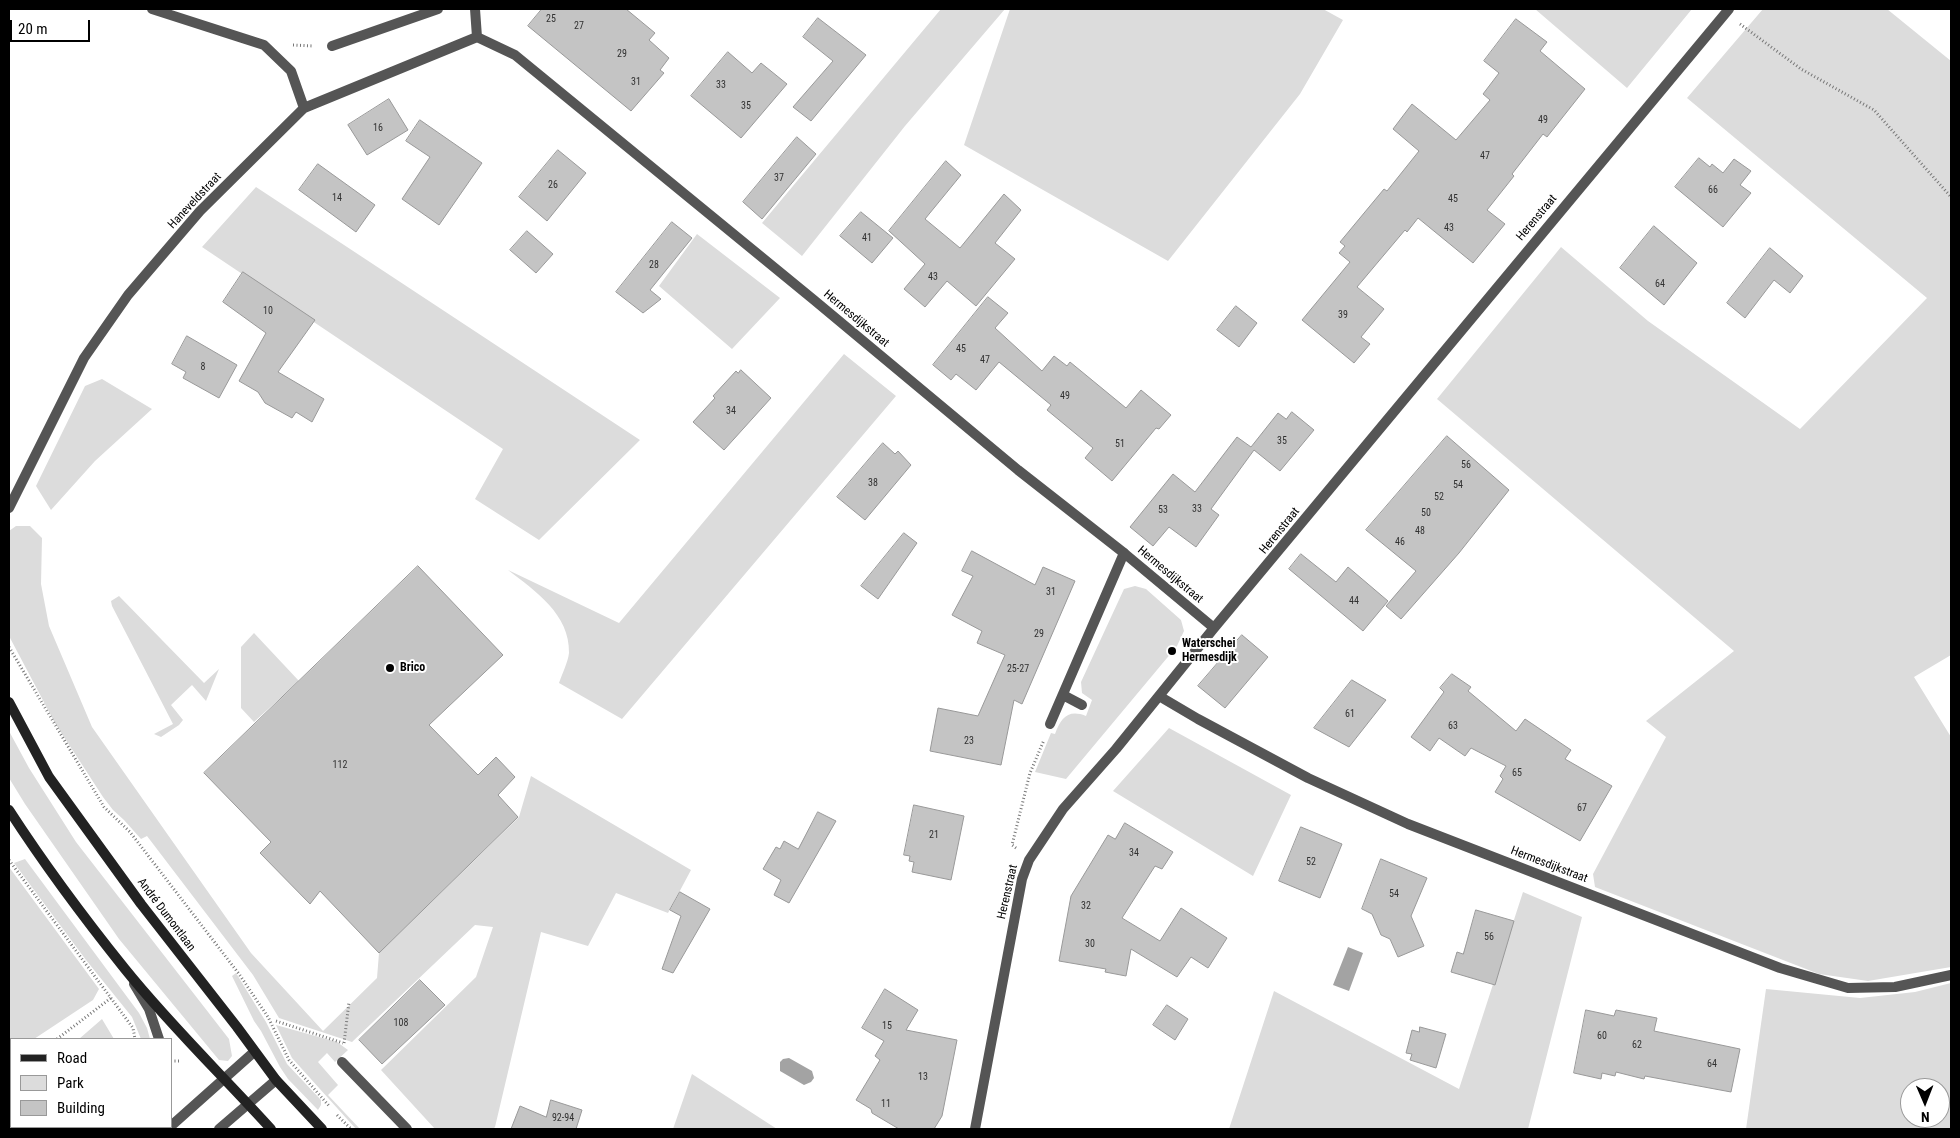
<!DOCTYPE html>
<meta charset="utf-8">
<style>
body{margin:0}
#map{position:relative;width:1960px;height:1138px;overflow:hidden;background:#fff;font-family:"Roboto Condensed",sans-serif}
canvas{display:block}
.frame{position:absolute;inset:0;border:10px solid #000;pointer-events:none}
.legend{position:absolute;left:10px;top:1038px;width:162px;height:90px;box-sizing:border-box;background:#fff;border:1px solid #999;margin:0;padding:6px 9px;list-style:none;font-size:15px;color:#000}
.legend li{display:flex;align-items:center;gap:10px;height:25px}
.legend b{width:25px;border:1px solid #999}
.north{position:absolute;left:1900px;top:1078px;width:50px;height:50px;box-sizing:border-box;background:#fff;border:1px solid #999;border-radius:50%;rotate:179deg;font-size:14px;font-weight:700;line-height:20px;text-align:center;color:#000}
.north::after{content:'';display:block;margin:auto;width:18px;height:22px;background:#000;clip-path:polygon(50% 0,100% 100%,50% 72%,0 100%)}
.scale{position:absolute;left:10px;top:20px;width:80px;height:22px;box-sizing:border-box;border:2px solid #000;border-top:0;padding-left:6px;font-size:15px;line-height:18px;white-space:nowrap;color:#000;-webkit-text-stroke:4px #fff;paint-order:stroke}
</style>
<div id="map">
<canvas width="1960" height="1138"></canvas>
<div class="frame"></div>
<ul class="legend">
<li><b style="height:6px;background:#222"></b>Road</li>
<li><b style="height:14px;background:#dcdcdc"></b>Park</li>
<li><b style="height:14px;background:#c4c4c4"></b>Building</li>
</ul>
<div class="north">N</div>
<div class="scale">20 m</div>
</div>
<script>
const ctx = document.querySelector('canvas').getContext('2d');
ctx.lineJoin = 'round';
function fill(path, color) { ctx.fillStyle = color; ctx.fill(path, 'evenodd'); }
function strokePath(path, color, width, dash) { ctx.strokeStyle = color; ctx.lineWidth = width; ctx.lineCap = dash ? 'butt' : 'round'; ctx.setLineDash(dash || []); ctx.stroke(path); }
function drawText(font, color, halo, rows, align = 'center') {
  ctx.font = font + ' "Roboto Condensed",sans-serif'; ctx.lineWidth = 4; ctx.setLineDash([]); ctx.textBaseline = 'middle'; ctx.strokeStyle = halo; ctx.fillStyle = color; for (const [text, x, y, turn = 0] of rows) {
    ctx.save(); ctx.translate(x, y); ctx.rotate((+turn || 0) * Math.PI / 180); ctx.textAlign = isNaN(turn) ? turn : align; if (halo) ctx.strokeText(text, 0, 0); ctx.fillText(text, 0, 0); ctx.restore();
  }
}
fill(new Path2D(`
 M 941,9 L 1005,9 L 905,126 L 802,256 L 762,223 Z
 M 1010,9 L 1323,9 L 1343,20 L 1300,94 L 1168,261 L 964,145 Z
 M 1535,9 L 1692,9 L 1627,88 Z
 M 1763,9 L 1887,9 L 1951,61 L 1951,655 L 1914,677 L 1951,737 L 1951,967 L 1868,981 L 1819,974 L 1595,887 L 1593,874 L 1666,737 L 1646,721 L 1734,651 L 1437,399 L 1561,247 L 1648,321 L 1800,429 L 1927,298 L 1687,98 Z
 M 256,187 L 640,440 L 539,540 L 475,499 L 503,449 L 202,247 Z
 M 697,234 L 780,298 L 732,349 L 659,286 Z
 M 844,354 L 896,396 L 622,719 L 559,683 C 562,674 568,662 569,653 C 570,614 535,591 508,570 L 619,623 Z
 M 102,379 L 152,409 L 95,461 L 51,510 L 36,486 L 85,386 Z
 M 16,526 L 30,526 L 42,538 L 41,584 L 49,626 L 92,727 L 251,953 L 323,1031 L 377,978 L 379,953 L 519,817 L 531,776 L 691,870 L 668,913 L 616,893 L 588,946 L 541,932 L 495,1127 L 493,1129 L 435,1129 L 381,1070 L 476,977 L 493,927 L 475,925 L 352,1042 L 279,1018 L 253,975 L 147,836 L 141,839 L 124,820 L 113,810 L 103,797 L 55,723 L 9,636 L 9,531 Z
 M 1135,586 L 1146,589 L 1181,620 L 1184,631 L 1177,646 L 1066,779 L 1035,772 L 1051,733 L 1055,734 C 1061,718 1068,709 1086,716 L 1092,700 L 1082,693 L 1081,682 L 1124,589 Z
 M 119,596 L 204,683 L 219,669 L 206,701 L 192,685 L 171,705 L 183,720 L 179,725 L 161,737 L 154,734 L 173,724 L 112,606 L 111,601 Z
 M 254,633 L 299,681 L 254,722 L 241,708 L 241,647 Z
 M 1169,728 L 1291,795 L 1253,876 L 1113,791 Z
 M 9,731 L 29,768 L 76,842 L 229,1039 L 232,1056 L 228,1061 L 219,1060 L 119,939 L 25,804 L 9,778 Z
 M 25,859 L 139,1013 L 147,1028 L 150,1039 L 141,1039 L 132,1017 L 86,960 L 14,863 Z
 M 9,867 L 99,989 L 93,1000 L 34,1039 L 11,1039 L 11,1055 L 9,1056 Z
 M 1523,892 L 1582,917 L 1528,1129 L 1229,1129 L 1274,991 L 1459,1089 Z
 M 236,973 L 266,1022 L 287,1064 L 321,1100 L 321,1105 L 318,1110 L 288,1079 L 280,1067 L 261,1031 L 254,1021 L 232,976 Z
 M 1951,983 L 1951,1129 L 1746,1129 L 1766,989 L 1860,998 L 1915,992 ZM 1910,1088 L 1940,1088 L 1940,1118 L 1910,1118 Z
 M 102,1019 L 114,1039 L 79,1039 Z
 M 276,1025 L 337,1042 L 348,1050 L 335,1062 L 327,1053 L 318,1062 L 338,1085 L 328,1095 L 360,1129 L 356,1129 L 292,1058 Z
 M 692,1074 L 777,1129 L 673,1129 Z
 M 11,1099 L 11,1127 L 151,1127 L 149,1129 L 9,1129 L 9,1101 Z`), '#dcdcdc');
fill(new Path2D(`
 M 1348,947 L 1363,953 L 1349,991 L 1333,985 Z
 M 789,1058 L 812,1071 L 814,1078 L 811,1082 L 804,1085 L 780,1071 L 780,1062 L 783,1059 Z`), '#a3a3a3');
const building = new Path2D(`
 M 542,9 L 626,9 L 655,33 L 649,40 L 669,58 L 660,70 L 664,73 L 631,111 L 528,26 Z
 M 818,18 L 866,55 L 811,121 L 793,107 L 833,61 L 803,37 Z
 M 1516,19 L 1547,42 L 1540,51 L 1585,89 L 1547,137 L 1543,134 L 1512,174 L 1514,176 L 1487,210 L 1505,224 L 1473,263 L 1418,218 L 1407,232 L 1405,230 L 1357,287 L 1384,309 L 1361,337 L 1370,344 L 1354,363 L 1302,320 L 1350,262 L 1339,253 L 1345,246 L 1340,242 L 1384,189 L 1387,191 L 1419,151 L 1393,129 L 1412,104 L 1456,140 L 1490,100 L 1483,94 L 1499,73 L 1484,61 Z
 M 728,52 L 752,73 L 761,63 L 787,84 L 741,138 L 691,96 Z
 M 389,99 L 408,130 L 367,155 L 348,125 Z
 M 420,120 L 482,163 L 439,225 L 402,199 L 430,157 L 406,141 Z
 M 797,137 L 816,154 L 762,219 L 743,202 Z
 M 558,150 L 586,173 L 547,221 L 519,197 Z
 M 1699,158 L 1710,167 L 1712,164 L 1723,173 L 1734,159 L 1751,171 L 1740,185 L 1751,193 L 1723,227 L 1675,187 Z
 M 946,161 L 961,175 L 925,219 L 960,248 L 1004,194 L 1021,210 L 995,243 L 1015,259 L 976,306 L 947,281 L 925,307 L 904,289 L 925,264 L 889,231 Z
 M 318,164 L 375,205 L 356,232 L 299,190 Z
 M 861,212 L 893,238 L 872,263 L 840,236 Z
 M 672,222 L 692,238 L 650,290 L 661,299 L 643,313 L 616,292 Z
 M 1654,226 L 1697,263 L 1664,305 L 1620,268 Z
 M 527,231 L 553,254 L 536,273 L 510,250 Z
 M 1770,248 L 1803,276 L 1790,293 L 1774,280 L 1745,318 L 1727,303 Z
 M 243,272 L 315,320 L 278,372 L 324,399 L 312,422 L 296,412 L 292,418 L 265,403 L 258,392 L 239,381 L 266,333 L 223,302 Z
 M 988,297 L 1008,313 L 995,328 L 1042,371 L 1054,356 L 1067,366 L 1070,362 L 1126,408 L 1141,390 L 1171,415 L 1159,429 L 1156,428 L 1112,481 L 1085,458 L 1093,448 L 1047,410 L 1051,405 L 999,362 L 976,390 L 956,374 L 951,380 L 933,365 Z
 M 1236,306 L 1257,323 L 1239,347 L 1217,330 Z
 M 187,336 L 237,365 L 219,398 L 183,378 L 186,372 L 172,364 Z
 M 741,370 L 771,398 L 724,450 L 693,422 L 715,398 L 713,396 L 736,371 L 738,373 Z
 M 1292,412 L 1314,430 L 1280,471 L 1254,450 L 1211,509 L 1219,515 L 1196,547 L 1169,527 L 1153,546 L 1130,527 L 1173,474 L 1195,492 L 1237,437 L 1251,447 L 1278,413 L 1286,419 Z
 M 1447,436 L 1509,490 L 1459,553 L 1401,619 L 1386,606 L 1416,571 L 1366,530 Z
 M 883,443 L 895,454 L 898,451 L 911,465 L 865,520 L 837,497 Z
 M 904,533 L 917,543 L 878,599 L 861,586 Z
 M 972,551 L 1035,585 L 1043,567 L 1075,581 L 1022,704 L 1014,700 L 1001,765 L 930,751 L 938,708 L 978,716 L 1005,655 L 977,643 L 982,631 L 952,615 L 973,576 L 962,571 Z
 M 1301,554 L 1336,582 L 1348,567 L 1388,601 L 1363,631 L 1289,569 Z
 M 418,566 L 503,655 L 429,725 L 478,775 L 496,757 L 515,777 L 498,795 L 518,817 L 379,953 L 320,891 L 310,904 L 260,853 L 271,842 L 204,773 Z
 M 1242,635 L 1268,657 L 1225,708 L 1198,686 Z
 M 1452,674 L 1471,687 L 1468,691 L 1516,731 L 1525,719 L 1571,750 L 1565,759 L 1612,786 L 1580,841 L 1495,792 L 1503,779 L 1500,776 L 1506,766 L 1471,748 L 1465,756 L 1439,738 L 1430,751 L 1411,737 L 1444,692 L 1440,688 Z
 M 1352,680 L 1386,700 L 1349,747 L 1314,728 Z
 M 914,805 L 964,816 L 951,880 L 912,872 L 914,862 L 909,861 L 910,856 L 904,855 Z
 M 818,812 L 836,821 L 789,903 L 774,895 L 781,880 L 763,869 L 776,847 L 780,849 L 784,841 L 798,849 Z
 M 1125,823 L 1173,852 L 1162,869 L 1155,866 L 1122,918 L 1160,941 L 1181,908 L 1227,938 L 1208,968 L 1191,957 L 1177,977 L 1131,949 L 1126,976 L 1105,972 L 1106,969 L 1059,961 L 1071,896 L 1108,835 L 1115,839 Z
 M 1301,827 L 1342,844 L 1320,898 L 1279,881 Z
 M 1381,859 L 1427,878 L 1411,916 L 1424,946 L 1398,957 L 1390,939 L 1381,935 L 1372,914 L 1362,909 Z
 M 680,892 L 710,909 L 673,973 L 662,969 L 681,916 L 670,910 Z
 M 1476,910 L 1514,921 L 1495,985 L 1451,972 L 1457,952 L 1463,954 Z
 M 420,980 L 445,1005 L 382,1064 L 359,1040 Z
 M 885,989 L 918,1010 L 906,1030 L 957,1040 L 942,1116 L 934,1129 L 899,1129 L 872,1113 L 871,1109 L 856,1100 L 880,1060 L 875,1056 L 884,1041 L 862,1028 Z
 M 1167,1005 L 1188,1019 L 1175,1040 L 1153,1025 Z
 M 1586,1010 L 1614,1016 L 1616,1010 L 1657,1018 L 1654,1031 L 1740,1049 L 1731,1092 L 1645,1076 L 1644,1079 L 1616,1072 L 1615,1076 L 1602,1073 L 1601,1079 L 1574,1073 Z
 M 1420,1027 L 1446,1034 L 1436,1068 L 1410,1060 L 1412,1054 L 1406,1053 L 1412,1030 L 1419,1032 Z
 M 551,1100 L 582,1110 L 576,1129 L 511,1129 L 520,1106 L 546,1117 Z`);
fill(building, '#c4c4c4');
strokePath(building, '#999', 1);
strokePath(new Path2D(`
 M 1740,24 L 1801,69 L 1874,110 L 1951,197
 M 293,45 L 314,46
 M 9,647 L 104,807 L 130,832 L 239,974 L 268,1017 L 289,1060 L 330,1107
 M 1016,848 L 1012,845 L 1030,773 L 1044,740
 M 9,860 L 133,1028 L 135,1039
 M 276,1021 L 343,1043
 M 57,1039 L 111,998
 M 344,1043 L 349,1002
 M 171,1061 L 180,1061
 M 9,1076 L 11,1074
 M 337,1115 L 351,1129`), '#777', 3, [1, 2.5]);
strokePath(new Path2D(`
 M 332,46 L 438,9
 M 1063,695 L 1082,705
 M 1050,724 L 1124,553
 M 342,1062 L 407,1129`), '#555', 10);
strokePath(new Path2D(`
 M 152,9 L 264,45 L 291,71 L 304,108
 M 475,9 L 477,37
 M 477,37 L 515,55 L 814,300 L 1018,470 L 1124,553 L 1214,628
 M 9,508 L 84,358 L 128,295 L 200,211 L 304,108 L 477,37
 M 1159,696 L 1198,719 L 1308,778 L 1408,824 L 1780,968 L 1848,988 L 1895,987 L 1951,975
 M 134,984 L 149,1009 L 159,1039
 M 171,1126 L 254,1052
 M 219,1129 L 276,1080
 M 975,1129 L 1022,879 L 1029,860 L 1063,809 L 1116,749 L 1214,628 L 1729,9`), '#555', 10);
strokePath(new Path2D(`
 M 9,702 L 49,777 L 141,904 L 237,1027 L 276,1080 L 322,1129
 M 9,810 C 44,864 84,918 125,969 C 170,1025 223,1076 271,1129`), '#222', 10);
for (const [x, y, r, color] of [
 [1172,651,5,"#000"],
 [390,668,5,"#000"]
]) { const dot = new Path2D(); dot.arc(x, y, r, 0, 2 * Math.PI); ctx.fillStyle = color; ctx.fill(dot); strokePath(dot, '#fff', 2); }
drawText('10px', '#313131', null, [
 ["25",551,19],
 ["27",579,26],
 ["29",622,54],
 ["31",636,82],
 ["33",721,85],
 ["35",746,106],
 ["49",1543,120],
 ["16",378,128],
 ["47",1485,156],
 ["37",779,178],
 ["26",553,185],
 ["66",1713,190],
 ["14",337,198],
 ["45",1453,199],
 ["43",1449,228],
 ["41",867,238],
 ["28",654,265],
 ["43",933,277],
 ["64",1660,284],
 ["10",268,311],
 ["39",1343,315],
 ["45",961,349],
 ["47",985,360],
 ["8",203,367],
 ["49",1065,396],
 ["34",731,411],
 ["35",1282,441],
 ["51",1120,444],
 ["56",1466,465],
 ["38",873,483],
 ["54",1458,485],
 ["52",1439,497],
 ["33",1197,509],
 ["53",1163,510],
 ["50",1426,513],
 ["48",1420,531],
 ["46",1400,542],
 ["31",1051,592],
 ["44",1354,601],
 ["29",1039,634],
 ["25-27",1018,669],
 ["61",1350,714],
 ["63",1453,726],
 ["23",969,741],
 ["112",340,765],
 ["65",1517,773],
 ["67",1582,808],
 ["21",934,835],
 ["34",1134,853],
 ["52",1311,862],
 ["54",1394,894],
 ["32",1086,906],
 ["56",1489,937],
 ["30",1090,944],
 ["108",401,1023],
 ["15",887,1026],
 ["60",1602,1036],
 ["62",1637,1045],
 ["64",1712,1064],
 ["13",923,1077],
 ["11",886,1104],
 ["92-94",563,1118]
]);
drawText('12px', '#000', '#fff', [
 ["Haneveldstraat",195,201,-47],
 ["Herenstraat",1537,218,-50],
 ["Hermesdijkstraat",856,319,40],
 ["Herenstraat",1280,531,-51],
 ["Hermesdijkstraat",1170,575,40],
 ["Hermesdijkstraat",1549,865,21],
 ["Herenstraat",1008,892,-77],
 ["André Dumontlaan",166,915,53]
]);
drawText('bold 12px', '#000', '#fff', [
 ["Waterschei",1182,644],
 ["Hermesdijk",1182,658],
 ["Brico",400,668]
], 'left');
</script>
